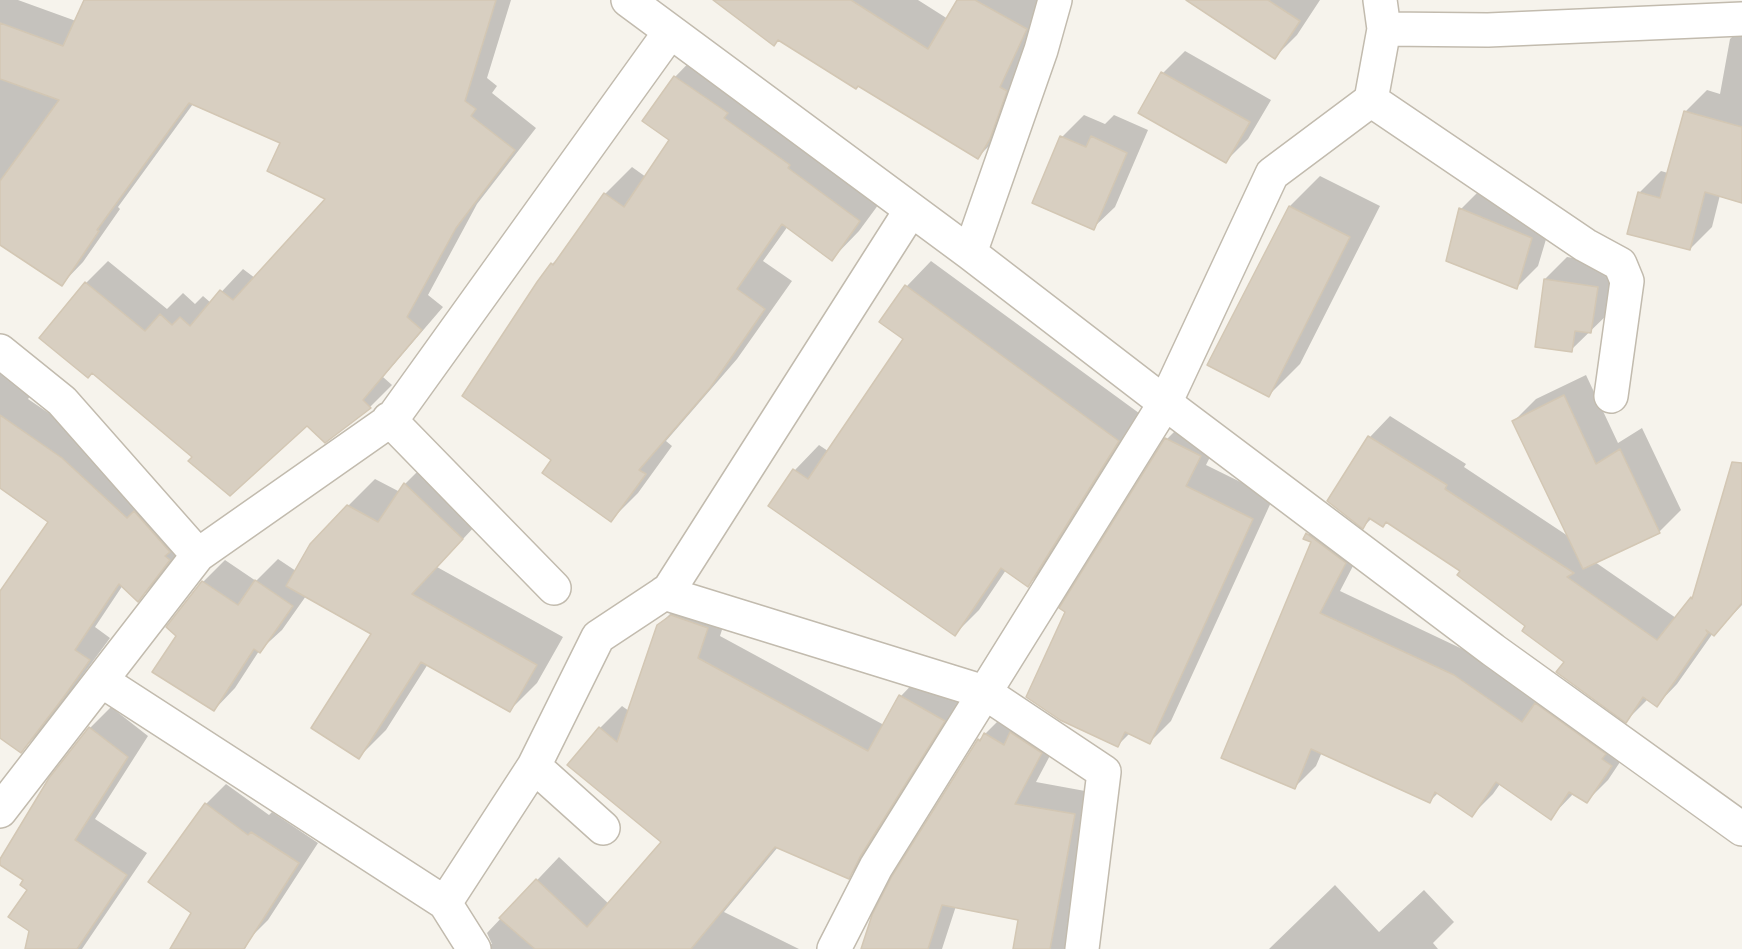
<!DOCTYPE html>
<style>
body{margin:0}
canvas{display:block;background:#f6f3ec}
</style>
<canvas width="1742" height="949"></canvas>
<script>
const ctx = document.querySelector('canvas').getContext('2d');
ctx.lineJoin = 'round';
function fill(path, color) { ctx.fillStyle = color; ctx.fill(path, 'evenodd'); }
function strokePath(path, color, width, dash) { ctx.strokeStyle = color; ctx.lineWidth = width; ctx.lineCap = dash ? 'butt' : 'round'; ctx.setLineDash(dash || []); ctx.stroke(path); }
fill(new Path2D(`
 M 0,0 L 18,0 L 76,21 L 86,0 L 511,0 L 487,78 L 497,86 L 492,93 L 536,128 L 477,204 L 428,295 L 443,307 L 383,377 L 392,385 L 370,407 L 325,441 L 307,423 L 194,457 L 86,283 L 108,261 L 167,309 L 183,293 L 195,304 L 203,296 L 211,303 L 243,269 L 255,278 L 327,198 L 282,142 L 193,104 L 118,207 L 120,209 L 83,262 L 61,285 L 0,244 Z
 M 715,0 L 918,0 L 948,19 L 959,0 L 1047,0 L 1004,131 L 978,157 Z
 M 1189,0 L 1320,0 L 1297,35 L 1275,57 Z
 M 1742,27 L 1742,201 L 1720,195 L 1712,227 L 1690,249 L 1639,193 L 1661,171 L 1668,173 L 1685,112 L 1707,90 L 1720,94 L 1730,39 Z
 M 702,49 L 887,193 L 859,231 L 832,259 L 788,226 L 763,261 L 792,281 L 737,359 L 666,441 L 672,446 L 638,493 L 611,520 L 553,460 L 552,264 L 563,254 L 605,194 L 632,167 L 646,177 L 671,140 L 644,121 L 675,77 Z
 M 1185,51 L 1271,100 L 1248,139 L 1226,161 L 1140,112 L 1163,73 Z
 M 1084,115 L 1105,124 L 1114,115 L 1148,130 L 1115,207 L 1093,228 L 1062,137 Z
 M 1320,176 L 1380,206 L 1300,364 L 1269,395 L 1290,206 Z
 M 1483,187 L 1553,216 L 1538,266 L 1516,288 L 1461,209 Z
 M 1567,257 L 1619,265 L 1612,310 L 1571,350 L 1545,279 Z
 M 931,261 L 1143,416 L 1053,560 L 1028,585 L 1006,570 L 979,610 L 955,634 L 770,505 L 795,470 L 819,445 L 828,451 L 905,339 L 881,321 L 907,286 Z
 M 0,359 L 38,386 L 28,399 L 84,437 L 191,538 L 160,578 L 138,600 L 123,585 L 95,627 L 110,638 L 43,729 L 21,751 L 0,736 L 0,594 L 50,522 L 0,487 Z
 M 1586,375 L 1618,443 L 1642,428 L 1681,510 L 1659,532 L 1595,562 L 1676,618 L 1694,595 L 1742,483 L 1742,605 L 1714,634 L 1713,633 L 1677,684 L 1657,705 L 1648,699 L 1626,721 L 1527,626 L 1462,570 L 1387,521 L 1372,518 L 1363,527 L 1329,501 L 1370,437 L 1390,416 L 1466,464 L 1464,467 L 1568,536 L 1514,421 L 1536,399 Z
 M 1188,418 L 1221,435 L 1206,465 L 1273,498 L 1171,721 L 1150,742 L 1130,733 L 1118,745 L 1167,439 Z
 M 432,457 L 489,511 L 437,567 L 563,637 L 537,683 L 510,710 L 428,664 L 386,730 L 359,757 L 373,633 L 306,596 L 282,630 L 259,651 L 235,688 L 214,710 L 177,636 L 203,582 L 225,560 L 256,581 L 278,559 L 296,571 L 348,506 L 375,479 L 400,492 L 405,484 Z
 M 1329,513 L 1366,541 L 1340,591 L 1475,655 L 1632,744 L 1608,780 L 1587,801 L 1574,793 L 1550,818 L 1500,784 L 1493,794 L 1472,815 L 1438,793 L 1429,802 L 1322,752 L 1316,766 L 1295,787 L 1313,542 L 1305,538 Z
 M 682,602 L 730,605 L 720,636 L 884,725 L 901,696 L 923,673 L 967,698 L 871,855 L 848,877 L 778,847 L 724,912 L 799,949 L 455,949 L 492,944 L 487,933 L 559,857 L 609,904 L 663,842 L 600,728 L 622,706 L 629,711 L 658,626 Z
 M 111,707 L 148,736 L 95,819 L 147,853 L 82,949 L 36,949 L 31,930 L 29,889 L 25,879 L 0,862 L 90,728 Z
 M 1001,718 L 1063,731 L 1036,782 L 1096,793 L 1076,949 L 1014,949 L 1019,918 L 956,906 L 942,949 L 890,949 L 979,740 Z
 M 226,784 L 269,815 L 272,812 L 318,843 L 268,920 L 251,937 L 245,949 L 172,949 L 193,913 L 206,804 Z
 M 1335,885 L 1379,932 L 1424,890 L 1454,922 L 1433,943 L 1438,949 L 1269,949 Z`), '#0003');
const building = new Path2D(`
 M 84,0 L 496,0 L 465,101 L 476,109 L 471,116 L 515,150 L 456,228 L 407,317 L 422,330 L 363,400 L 371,408 L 325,443 L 307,426 L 230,496 L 188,461 L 192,457 L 92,373 L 88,378 L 39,338 L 85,282 L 145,331 L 160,314 L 172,325 L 180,317 L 190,326 L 220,290 L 233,300 L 325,199 L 267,171 L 280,143 L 189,103 L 97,230 L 99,231 L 62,286 L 0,245 L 0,181 L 59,100 L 0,79 L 0,23 L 63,46 Z
 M 713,0 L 851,0 L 928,49 L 957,0 L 975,0 L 1027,29 L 1000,87 L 1007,91 L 990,139 L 978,159 L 858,86 L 856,89 L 778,40 L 774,46 Z
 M 1186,0 L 1268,0 L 1300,21 L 1275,59 Z
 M 1161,72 L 1250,122 L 1226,163 L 1138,113 Z
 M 674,76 L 728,113 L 724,118 L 790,165 L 788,168 L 860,221 L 832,261 L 782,224 L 737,289 L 765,309 L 710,388 L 639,470 L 646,474 L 611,522 L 542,473 L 551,460 L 462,396 L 537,282 L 551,263 L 553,265 L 604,193 L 624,207 L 669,140 L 642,121 Z
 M 1684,111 L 1742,127 L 1742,203 L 1705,192 L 1690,250 L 1627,234 L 1638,192 L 1660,198 Z
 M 1060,136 L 1086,147 L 1091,136 L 1127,153 L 1094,230 L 1032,203 Z
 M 1289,206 L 1350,237 L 1269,397 L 1207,365 Z
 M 1459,208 L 1532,238 L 1517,289 L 1446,261 Z
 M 1544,279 L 1598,287 L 1591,333 L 1575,331 L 1572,352 L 1535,347 Z
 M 905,285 L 1119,441 L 1028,587 L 1001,568 L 955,636 L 768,506 L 793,469 L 808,479 L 903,339 L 879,322 Z
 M 1564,395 L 1596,464 L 1620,449 L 1660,533 L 1583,569 L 1512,421 Z
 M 0,415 L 62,458 L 127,518 L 134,511 L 170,552 L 165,556 L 170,560 L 138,602 L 119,584 L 75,650 L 90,660 L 63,698 L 21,753 L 0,738 L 0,591 L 48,522 L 0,488 Z
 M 1368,436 L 1447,485 L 1445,489 L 1574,573 L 1567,577 L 1657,640 L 1691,597 L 1692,599 L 1732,462 L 1742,463 L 1742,603 L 1714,636 L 1706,630 L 1708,633 L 1657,707 L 1643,697 L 1626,723 L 1556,672 L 1564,662 L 1522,631 L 1525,626 L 1457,575 L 1460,571 L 1386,522 L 1383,527 L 1369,518 L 1363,529 L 1327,501 Z
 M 1165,438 L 1201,456 L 1186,486 L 1253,519 L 1150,744 L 1125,732 L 1118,747 L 1060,720 L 1026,697 L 1065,612 L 1059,608 Z
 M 404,483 L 463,539 L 412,594 L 537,665 L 510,712 L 421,662 L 359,759 L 311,728 L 371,634 L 286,586 L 310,544 L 347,505 L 378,522 Z
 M 1306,533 L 1346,563 L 1320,613 L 1454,675 L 1522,722 L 1535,703 L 1606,754 L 1602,759 L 1612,766 L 1587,803 L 1569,792 L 1551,820 L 1496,782 L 1472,817 L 1435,792 L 1430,803 L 1311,749 L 1295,789 L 1221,758 L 1311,542 L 1303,539 Z
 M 255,580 L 293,606 L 260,653 L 254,649 L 214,711 L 152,672 L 176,636 L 166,627 L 202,581 L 238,605 Z
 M 671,615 L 708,628 L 698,658 L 868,751 L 899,695 L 945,721 L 860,857 L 849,879 L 775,847 L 691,949 L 535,949 L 499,918 L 536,879 L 587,927 L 661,842 L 567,765 L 599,727 L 617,742 L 657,625 Z
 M 89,727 L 128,757 L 75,840 L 127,875 L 77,949 L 25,949 L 29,931 L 8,917 L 27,890 L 20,885 L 23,880 L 0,865 L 0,859 L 49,778 Z
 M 1010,732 L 1042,753 L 1015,804 L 1075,814 L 1050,949 L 1013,949 L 1018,920 L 942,905 L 928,949 L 861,949 L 872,915 L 892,876 L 978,739 L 980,741 L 984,733 L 1004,745 Z
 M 205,803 L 248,835 L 251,832 L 299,863 L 244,949 L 170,949 L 191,913 L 148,882 Z`);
fill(building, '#d8cfc1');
strokePath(building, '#d3c7b4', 1.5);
const minor = new Path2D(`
 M 628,0 L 970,253 L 1165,403 L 1493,650 L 1742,829
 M 1384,29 L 1488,30 L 1742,19
 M 1371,100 L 1585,245 L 1620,264 L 1627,281 L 1611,396
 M 970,253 L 1041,50 L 1055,0
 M 0,351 L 62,401 L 198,555
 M 389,419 L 554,588
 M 664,593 L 984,692 L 1104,772 L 1082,949
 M 102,681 L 445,903 L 474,949
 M 534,766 L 598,637 L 669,590 L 911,210
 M 0,811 L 198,555 L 392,419 L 670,32
 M 445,903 L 534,766 L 603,828
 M 834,949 L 876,867 L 1165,403 L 1272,174 L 1371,100 L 1384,29 L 1380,0`);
strokePath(minor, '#c2bbae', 36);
strokePath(minor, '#fff', 33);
</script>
